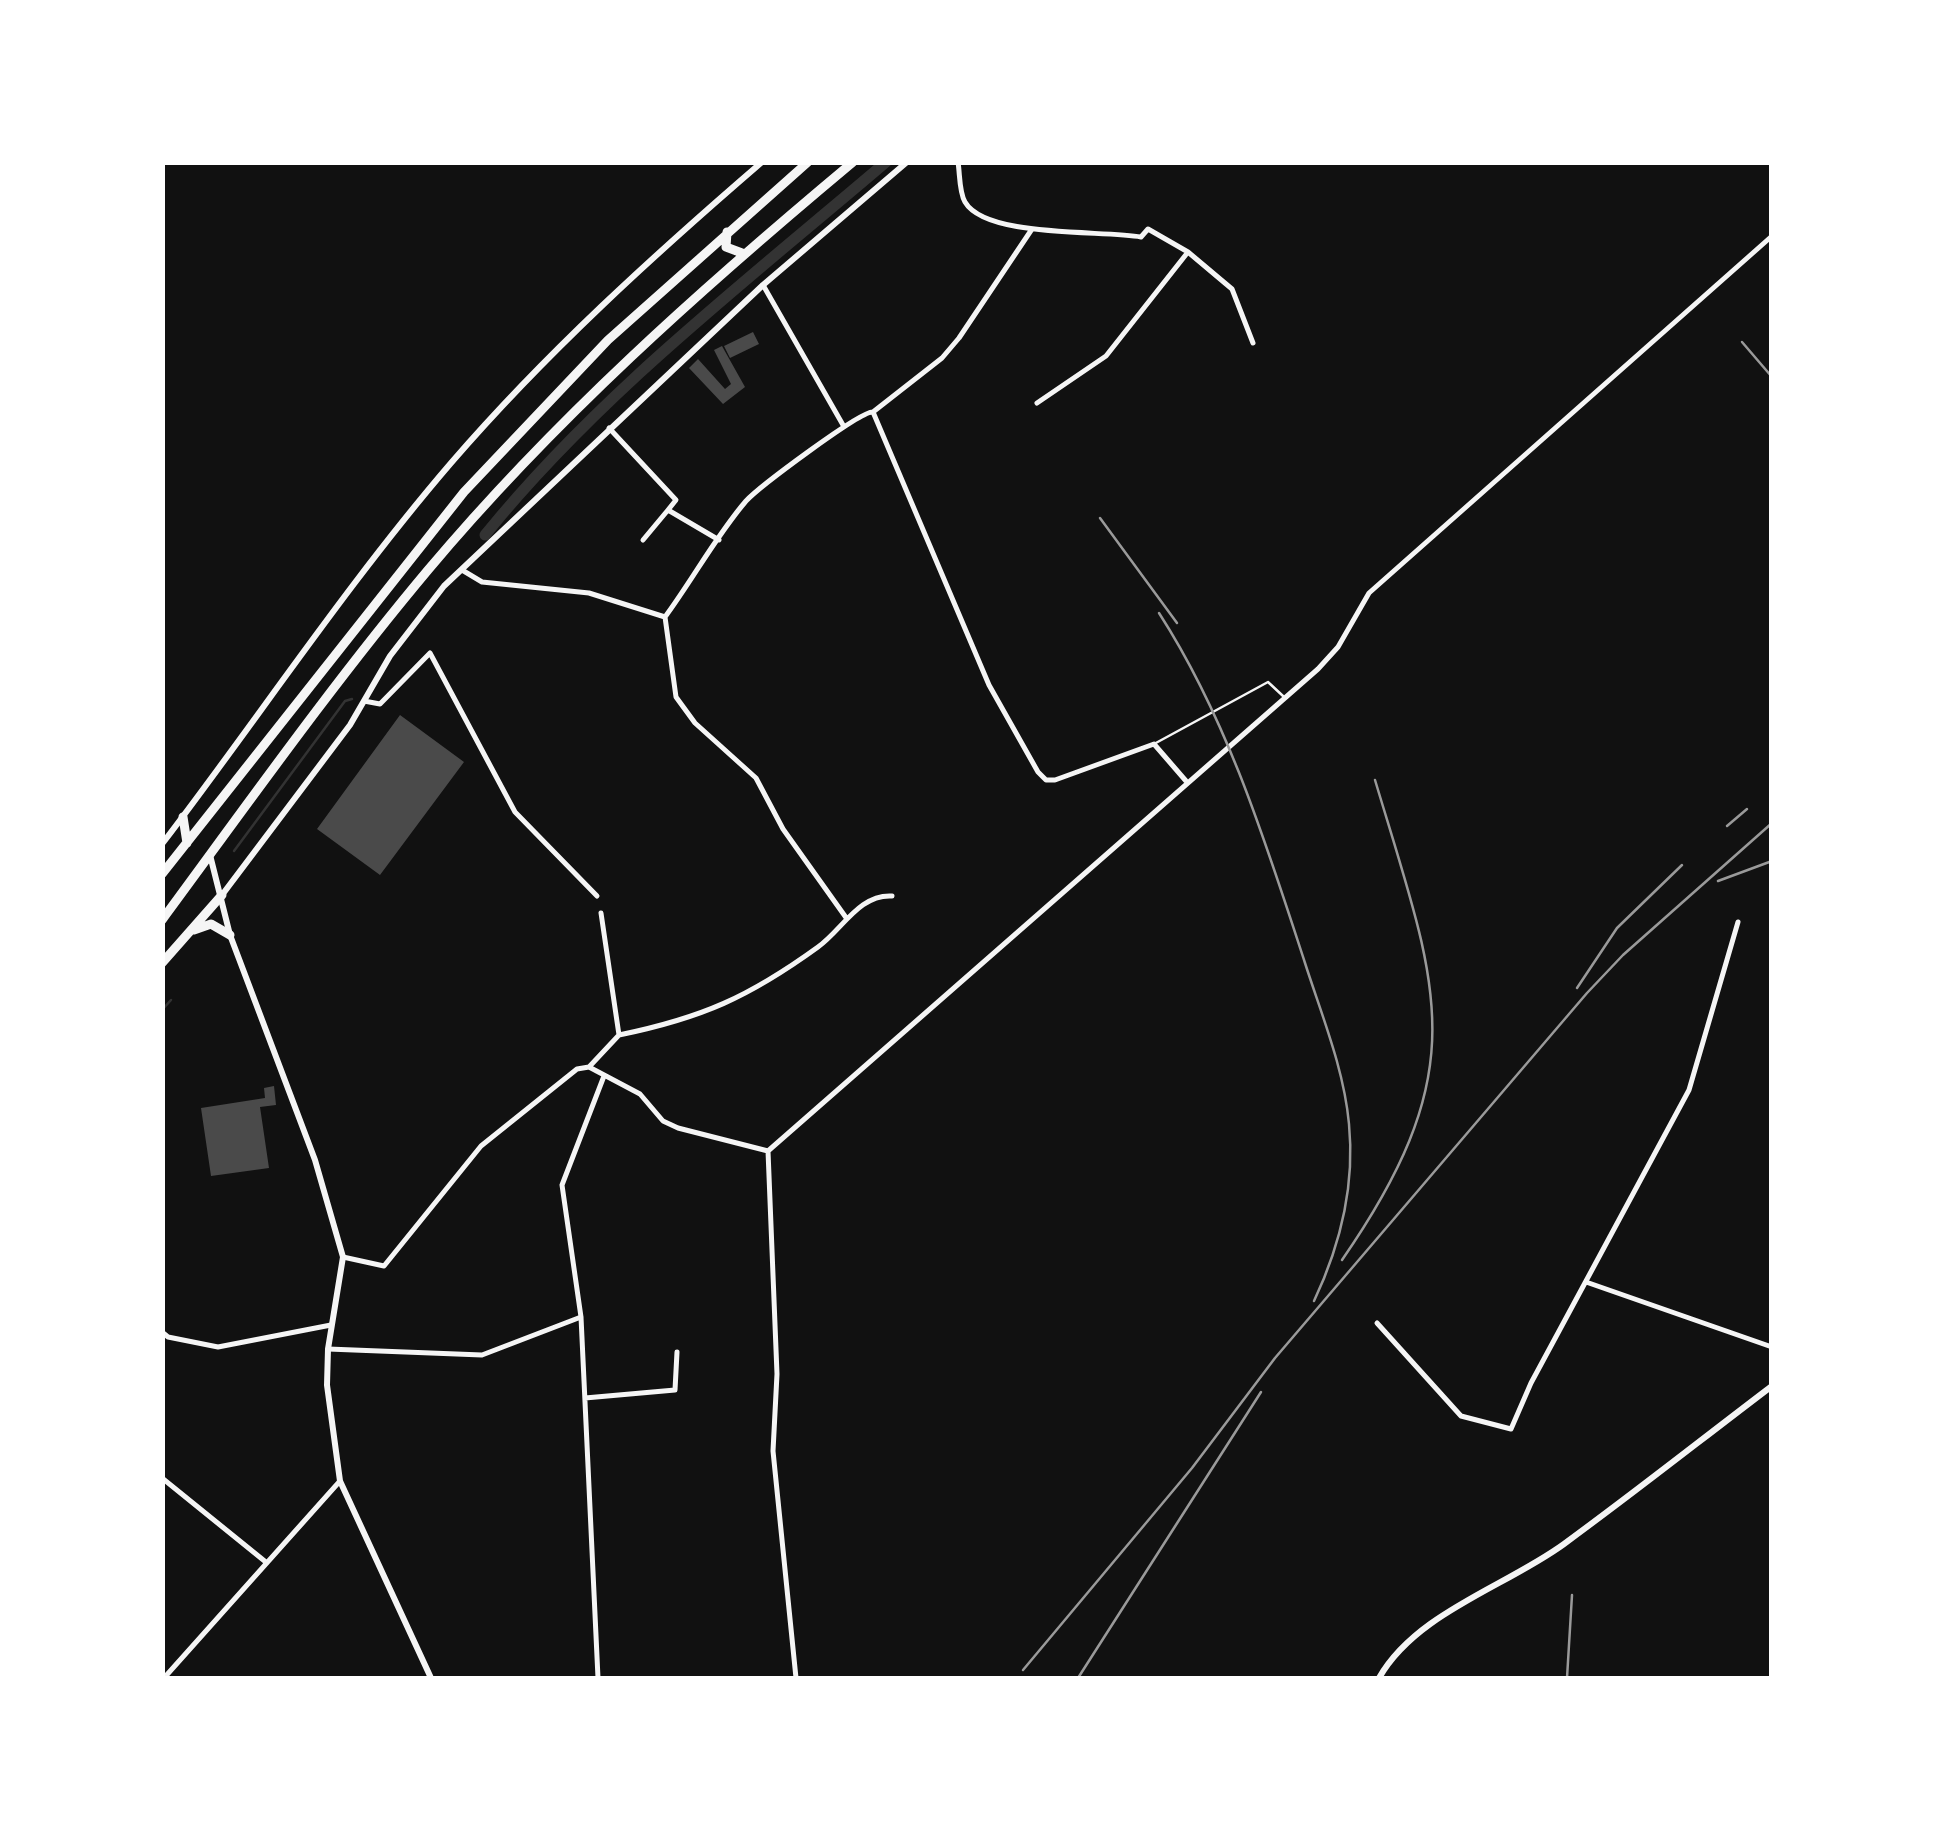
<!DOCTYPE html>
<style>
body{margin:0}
#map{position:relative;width:1934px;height:1841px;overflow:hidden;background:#111;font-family:"Exo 2",sans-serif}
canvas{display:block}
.frame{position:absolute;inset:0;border:165px solid #fff;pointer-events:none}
</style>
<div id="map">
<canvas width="1934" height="1841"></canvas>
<div class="frame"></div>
</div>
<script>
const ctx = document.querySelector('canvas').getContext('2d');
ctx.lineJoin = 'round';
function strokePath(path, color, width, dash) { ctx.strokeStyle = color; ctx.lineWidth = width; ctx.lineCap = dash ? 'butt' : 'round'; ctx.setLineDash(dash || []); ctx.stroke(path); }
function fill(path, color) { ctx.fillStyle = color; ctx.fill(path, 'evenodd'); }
strokePath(new Path2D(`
 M 234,851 L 345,701 L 352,699
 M 162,1010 L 171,1000`), '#333', 2.5);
strokePath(new Path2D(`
 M 485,535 C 599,394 749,279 886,162`), '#333', 11);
fill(new Path2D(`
 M 753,332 L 759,344 L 730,358 L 724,346 Z
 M 722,346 L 745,387 L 723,404 L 689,368 L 698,359 L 725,389 L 731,384 L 714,350 Z
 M 400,715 L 464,762 L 380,875 L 317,829 Z
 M 274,1086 L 276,1105 L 260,1107 L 269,1168 L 211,1176 L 201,1108 L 265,1098 L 264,1088 Z`), '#4a4a4a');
strokePath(new Path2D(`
 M 1154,744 L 1268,682 L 1283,696`), '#f5f5f5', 2.5);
strokePath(new Path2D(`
 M 958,162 C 960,174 959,192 965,202 C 986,238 1102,230 1141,237 L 1148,229 L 1188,252 L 1232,289 L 1253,343
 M 763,285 L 843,425
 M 1037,403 L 1106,356 L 1188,252
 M 873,412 L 989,685 L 1038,772 L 1046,780 L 1055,780 L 1154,744 L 1186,781
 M 609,428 L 676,500 L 668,510 L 719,540
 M 643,540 L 668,510
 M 462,570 L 482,582 L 589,593 L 665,617
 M 364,701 L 380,704 L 430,653 L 515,812 L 597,896
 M 847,919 L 783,829 L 756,778 L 695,723 L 676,697 L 665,617 C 693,579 716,536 746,501 C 759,487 860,411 873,412 L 942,358 L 959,338 L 1032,229
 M 619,1035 C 702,1018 749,997 818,947 C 842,930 859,894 892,896
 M 589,1067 L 640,1094 L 663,1121 L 678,1128 L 768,1151 L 1318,669 L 1338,647 L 1369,593 L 1772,236
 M 768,1151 L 777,1374 L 773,1451 L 796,1678
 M 343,1257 L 384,1266 L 481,1146 L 577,1069 L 589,1067 L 619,1035 L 601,913
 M 1586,1282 L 1772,1347
 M 1377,1323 L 1461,1416 L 1511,1429 L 1531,1383 L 1689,1090 L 1738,922
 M 162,1332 L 168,1337 L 218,1347 L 331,1325
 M 328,1349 L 482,1355 L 581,1317
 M 585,1398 L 675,1390 L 677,1352
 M 162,1478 L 267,1563
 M 164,1678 L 340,1481
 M 598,1678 L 581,1317 L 562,1185 L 604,1076`), '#f5f5f5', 5);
strokePath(new Path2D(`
 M 162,844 C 259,717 347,584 451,463 C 546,353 653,256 762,162
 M 210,855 L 230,935 L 315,1160 L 343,1257 L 328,1349 L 327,1385 L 340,1481 L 431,1678
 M 222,895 L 350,725 L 390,656 L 444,586 L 763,285 L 907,162
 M 1379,1678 C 1416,1613 1505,1587 1564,1544 C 1634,1493 1702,1439 1772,1386`), '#f5f5f5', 6);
strokePath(new Path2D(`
 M 727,232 L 726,247 L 742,253
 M 183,817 L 187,843
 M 162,874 L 464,492 L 608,340 L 808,162
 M 162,920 C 249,802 334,682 428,570 C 555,419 701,289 853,162`), '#f5f5f5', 9);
strokePath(new Path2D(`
 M 194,930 L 211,924 L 230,935
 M 162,963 L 222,895`), '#f5f5f5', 9);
strokePath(new Path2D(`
 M 1742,342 L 1772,377
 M 1100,518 L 1177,623
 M 1159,613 C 1228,720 1266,844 1305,963 C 1322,1016 1344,1069 1349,1124 C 1355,1185 1340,1246 1314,1301
 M 1727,826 L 1747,809
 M 1718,881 L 1772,861
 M 1577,988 L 1617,928 L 1682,865
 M 1342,1260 C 1476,1066 1438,990 1375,780
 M 1023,1670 L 1192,1468 L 1275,1358 L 1587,993 L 1623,955 L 1772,823
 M 1078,1678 L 1261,1392
 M 1567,1678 L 1572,1595`), '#9a9a9a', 2.5);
</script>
